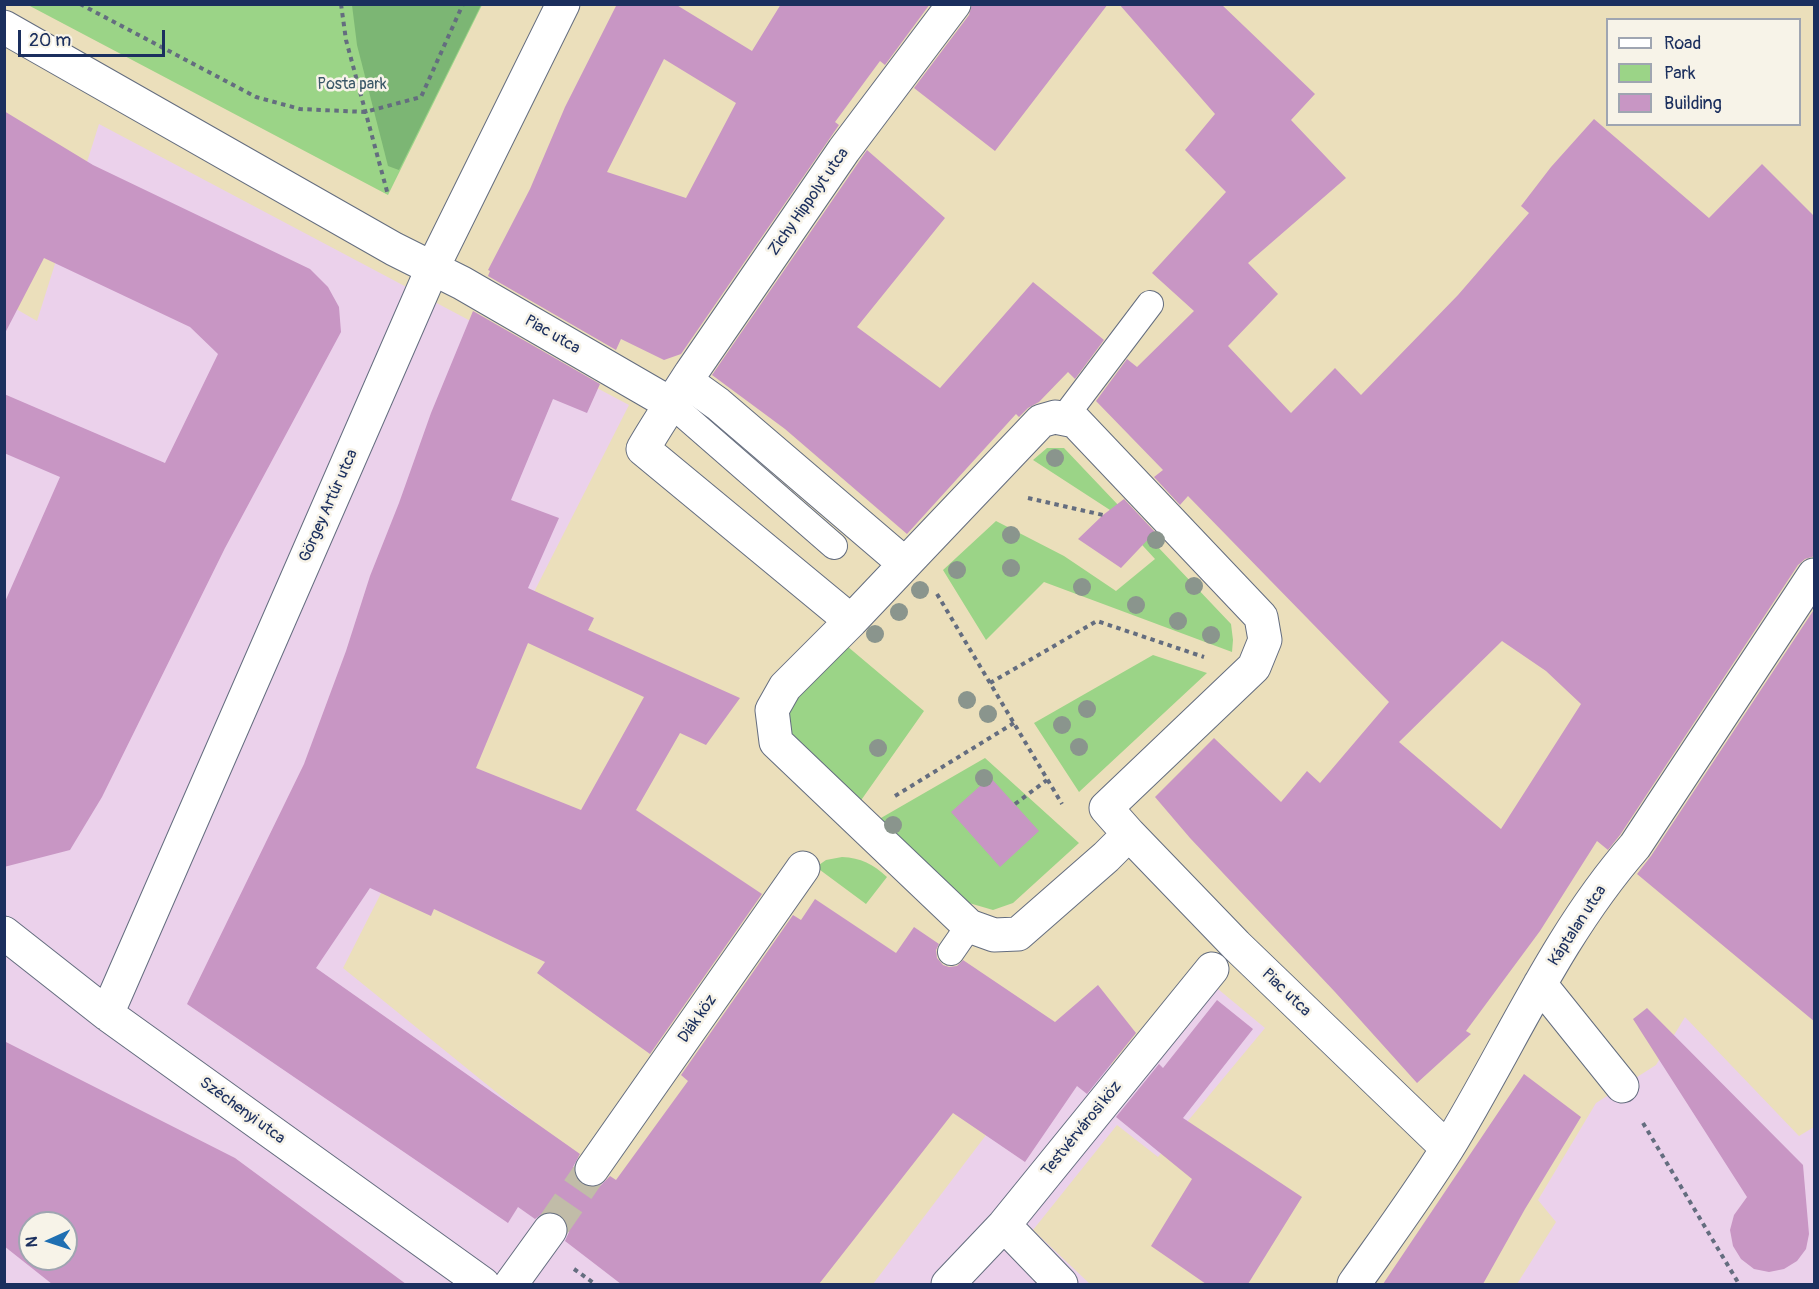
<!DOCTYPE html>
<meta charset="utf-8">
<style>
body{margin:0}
#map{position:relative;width:1819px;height:1289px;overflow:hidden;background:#ebdfbb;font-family:Pangolin,sans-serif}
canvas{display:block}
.frame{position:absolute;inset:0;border:6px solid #1b2f5e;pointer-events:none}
.legend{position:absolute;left:1606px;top:18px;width:195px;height:108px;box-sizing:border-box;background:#f7f3e8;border:2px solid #9fa5b1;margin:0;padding:8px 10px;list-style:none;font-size:18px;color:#1b2f5e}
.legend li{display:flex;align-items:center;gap:12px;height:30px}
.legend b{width:30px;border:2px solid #9fa5b1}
.north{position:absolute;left:18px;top:1211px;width:60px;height:60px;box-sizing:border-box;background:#f7f3e8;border:2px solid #9fa5b1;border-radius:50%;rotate:267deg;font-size:16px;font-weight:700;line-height:24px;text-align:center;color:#1b2f5e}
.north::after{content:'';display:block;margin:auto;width:21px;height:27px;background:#1f6fb2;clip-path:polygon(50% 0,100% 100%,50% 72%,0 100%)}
.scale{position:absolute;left:18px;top:30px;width:147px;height:27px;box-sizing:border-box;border:3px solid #1b2f5e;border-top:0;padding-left:8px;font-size:18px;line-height:21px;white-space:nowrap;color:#1b2f5e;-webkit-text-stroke:4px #f7f3e8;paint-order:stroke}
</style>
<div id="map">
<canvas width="1819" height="1289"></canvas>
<div class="frame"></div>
<ul class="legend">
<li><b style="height:8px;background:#fff"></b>Road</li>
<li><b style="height:16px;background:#9bd487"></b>Park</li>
<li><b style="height:16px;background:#c896c4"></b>Building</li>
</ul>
<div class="north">N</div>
<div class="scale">20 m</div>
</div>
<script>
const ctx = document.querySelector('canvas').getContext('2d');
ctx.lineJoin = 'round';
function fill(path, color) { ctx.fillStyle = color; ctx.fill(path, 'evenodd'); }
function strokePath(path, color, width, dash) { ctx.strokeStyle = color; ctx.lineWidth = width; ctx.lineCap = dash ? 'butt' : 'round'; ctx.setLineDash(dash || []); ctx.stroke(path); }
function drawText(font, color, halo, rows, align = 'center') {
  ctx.font = font + ' Pangolin,sans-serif'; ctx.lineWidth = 5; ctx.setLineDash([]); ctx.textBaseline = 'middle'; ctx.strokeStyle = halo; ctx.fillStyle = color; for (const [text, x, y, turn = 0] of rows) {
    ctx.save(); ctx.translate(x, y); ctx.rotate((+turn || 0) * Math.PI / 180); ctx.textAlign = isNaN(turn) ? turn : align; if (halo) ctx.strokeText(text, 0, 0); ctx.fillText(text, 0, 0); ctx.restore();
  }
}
fill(new Path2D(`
 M 99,124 L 629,405 L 343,968 L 733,1284 L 5,1284 L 4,302 L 37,321 ZM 30,1223 L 66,1223 L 66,1259 L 30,1259 Z
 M 1195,970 L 1265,1028 L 1158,1157 L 1117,1125 L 1033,1230 L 1090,1284 L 873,1284 L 1068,1027 L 1114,1067 Z
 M 1685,1017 L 1799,1136 L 1814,1127 L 1814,1284 L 1517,1284 L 1556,1222 L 1538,1200 L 1596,1103 L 1656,1065 Z`), '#ebd1eb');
fill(new Path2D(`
 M 28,5 L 482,5 L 388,195 Z
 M 1047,448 L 1064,448 L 1231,624 L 1233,640 L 1232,652 L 1044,582 L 986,640 L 943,570 L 996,521 L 1064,556 L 1116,591 L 1155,559 L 1110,510 L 1033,460 Z
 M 841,641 L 924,711 L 857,806 L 788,740 L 783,714 Z
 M 1153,655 L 1207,673 L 1079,792 L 1034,723 Z
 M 985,758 L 1079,843 L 1013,903 L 993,910 L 969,903 L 874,822 Z
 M 842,857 C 861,858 873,864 887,877 L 866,904 L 816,867 L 826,860 Z`), '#9bd487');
fill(new Path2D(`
 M 352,5 L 481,5 L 399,170 L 388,166 L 357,45 Z`), '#7cb674');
fill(new Path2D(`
 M 617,4 L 675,4 L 752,51 L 781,4 L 930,4 L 885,65 L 880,61 L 835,122 L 839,125 L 681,354 L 664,360 L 621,339 L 616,350 L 488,276 L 490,271 L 488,270 L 530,189 L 565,107 ZM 664,59 L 736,103 L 686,198 L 607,172 Z
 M 972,4 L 1108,4 L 995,151 L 914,88 L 969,15 Z
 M 1119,4 L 1221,4 L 1315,94 L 1291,120 L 1346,178 L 1248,263 L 1278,294 L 1228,346 L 1291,413 L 1335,368 L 1361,395 L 1458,295 L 1529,213 L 1521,206 L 1551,167 L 1594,119 L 1709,218 L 1762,164 L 1815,217 L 1815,556 L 1805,559 L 1798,565 L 1620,835 L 1608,850 L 1597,841 L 1540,931 L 1466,1031 L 1471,1034 L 1417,1083 L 1335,992 L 1190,838 L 1155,797 L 1214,738 L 1281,802 L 1307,771 L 1320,783 L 1389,702 L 1188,496 L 1180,505 L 1154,477 L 1163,470 L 1096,401 L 1127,359 L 1137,367 L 1194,311 L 1152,273 L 1226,192 L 1185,150 L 1215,114 ZM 1502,641 L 1546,671 L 1581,704 L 1501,829 L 1399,742 Z
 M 4,111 L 93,165 L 310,269 L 328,287 L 339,307 L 341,332 L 225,548 L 102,797 L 70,850 L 4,867 L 4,604 L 60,477 L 4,453 L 4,394 L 165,463 L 218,354 L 190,327 L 44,258 L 4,335 Z
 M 867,150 L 945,218 L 857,327 L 940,388 L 1033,282 L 1104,340 L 1075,379 L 1068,372 L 1039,402 L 1028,408 L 1019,417 L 1016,414 L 907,534 L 785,429 L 712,375 Z
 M 473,311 L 600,384 L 587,413 L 553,399 L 511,500 L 559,518 L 528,588 L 594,618 L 588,630 L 740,698 L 706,745 L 680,733 L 636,810 L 762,894 L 650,1054 L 537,973 L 545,962 L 434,909 L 431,916 L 370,888 L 316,968 L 580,1154 L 573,1167 L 575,1176 L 582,1185 L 591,1188 L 600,1186 L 610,1176 L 616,1180 L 688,1081 L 681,1075 L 793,915 L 801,920 L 815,899 L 896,953 L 914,927 L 939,944 L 936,950 L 937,958 L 943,965 L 949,967 L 957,966 L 963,960 L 1055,1022 L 1098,985 L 1136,1033 L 1087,1094 L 1077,1086 L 1025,1162 L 953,1113 L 819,1284 L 621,1284 L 565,1241 L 569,1232 L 567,1223 L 560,1215 L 551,1211 L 543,1213 L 535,1219 L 518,1207 L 508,1223 L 187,1004 L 304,764 L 346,651 L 370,576 L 399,503 L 431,413 ZM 528,643 L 644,697 L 581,810 L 476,768 Z
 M 1124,499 L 1155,532 L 1121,568 L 1078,539 L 1103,515 Z
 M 1815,608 L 1815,1022 L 1637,874 L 1651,856 Z
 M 990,777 L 1039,831 L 1000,867 L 951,812 Z
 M 1217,1000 L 1253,1029 L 1183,1118 L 1302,1197 L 1248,1284 L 1206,1284 L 1151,1246 L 1192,1179 L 1116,1117 L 1159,1064 L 1163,1068 Z
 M 1647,1008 L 1803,1165 L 1809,1234 L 1806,1249 L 1797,1261 L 1784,1269 L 1769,1272 L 1754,1269 L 1741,1259 L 1733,1246 L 1730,1230 L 1734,1215 L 1747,1197 L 1633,1019 Z
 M 4,1041 L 235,1158 L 406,1284 L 52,1284 L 4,1246 ZM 30,1223 L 66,1223 L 66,1259 L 30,1259 Z
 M 1524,1074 L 1581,1117 L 1525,1209 L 1483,1284 L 1383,1284 Z`), '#c896c4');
strokePath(new Path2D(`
 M 550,1230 L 592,1169`), '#c1bca8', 33, [33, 16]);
const lane = new Path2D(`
 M 671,404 L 834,546
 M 1063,419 L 1150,304
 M 951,952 L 969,926`);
const street = new Path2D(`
 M 4,27 L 394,249 L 462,283 L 671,404
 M 686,381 L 718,404 L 905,564 L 1041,421 L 1055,417 L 1075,421 L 1261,617 L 1265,640 L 1254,667 L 1106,808 L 1129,834 L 1106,857 L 1018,934 L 994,935 L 969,926 L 776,742 L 772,710 L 785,687 L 851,621 L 643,449 C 658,423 675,398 691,373 L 844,150 L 954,4
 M 851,621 L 905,564
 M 1129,834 L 1236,945 L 1447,1148
 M 4,933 L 107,1014 L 483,1284
 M 1540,984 L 1622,1086
 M 107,1014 L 433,267 L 563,4
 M 592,1169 L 803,868
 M 1004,1225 L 1061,1284
 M 511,1284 L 550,1230
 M 948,1284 L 1004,1225 L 1212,969
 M 1354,1284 C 1385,1240 1418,1195 1447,1149 C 1509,1048 1556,936 1635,846 L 1814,575`);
strokePath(lane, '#646d7f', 28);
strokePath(street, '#646d7f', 35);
strokePath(new Path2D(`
 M 80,4 L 256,97 L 300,109 L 365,112 L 421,97 L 463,4
 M 341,4 L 346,40 L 388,195
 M 1028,498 L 1103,515
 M 937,594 L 1062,804
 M 990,683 L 1097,621 L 1204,657
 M 895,796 L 1014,723
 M 1015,804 L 1047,780
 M 1643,1123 L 1739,1284
 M 574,1269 L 595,1284`), '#646d7f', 4, [4.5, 4.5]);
strokePath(lane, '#fff', 26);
strokePath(street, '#fff', 33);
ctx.fillStyle = '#8a958d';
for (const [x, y] of [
 [1055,458],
 [1011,535],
 [1156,540],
 [1011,568],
 [957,570],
 [1194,586],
 [1082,587],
 [920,590],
 [1136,605],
 [899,612],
 [1178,621],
 [875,634],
 [1211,635],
 [967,700],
 [1087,709],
 [988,714],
 [1062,725],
 [1079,747],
 [878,748],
 [984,778],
 [893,825]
]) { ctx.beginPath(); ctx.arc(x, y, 9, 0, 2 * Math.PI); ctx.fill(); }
drawText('16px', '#3b5868', '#f7f3e8', [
 ["Posta park",352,85]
]);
drawText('16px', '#1b2f5e', '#f7f3e8', [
 ["Zichy Hippolyt utca",809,202,-55],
 ["Piac utca",552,335,30],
 ["Görgey Artúr utca",329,506,-66],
 ["Káptalan utca",1578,926,-57],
 ["Piac utca",1286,993,44],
 ["Diák köz",698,1019,-55],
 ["Széchenyi utca",242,1111,36],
 ["Testvérvárosi köz",1082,1129,-51]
]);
</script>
